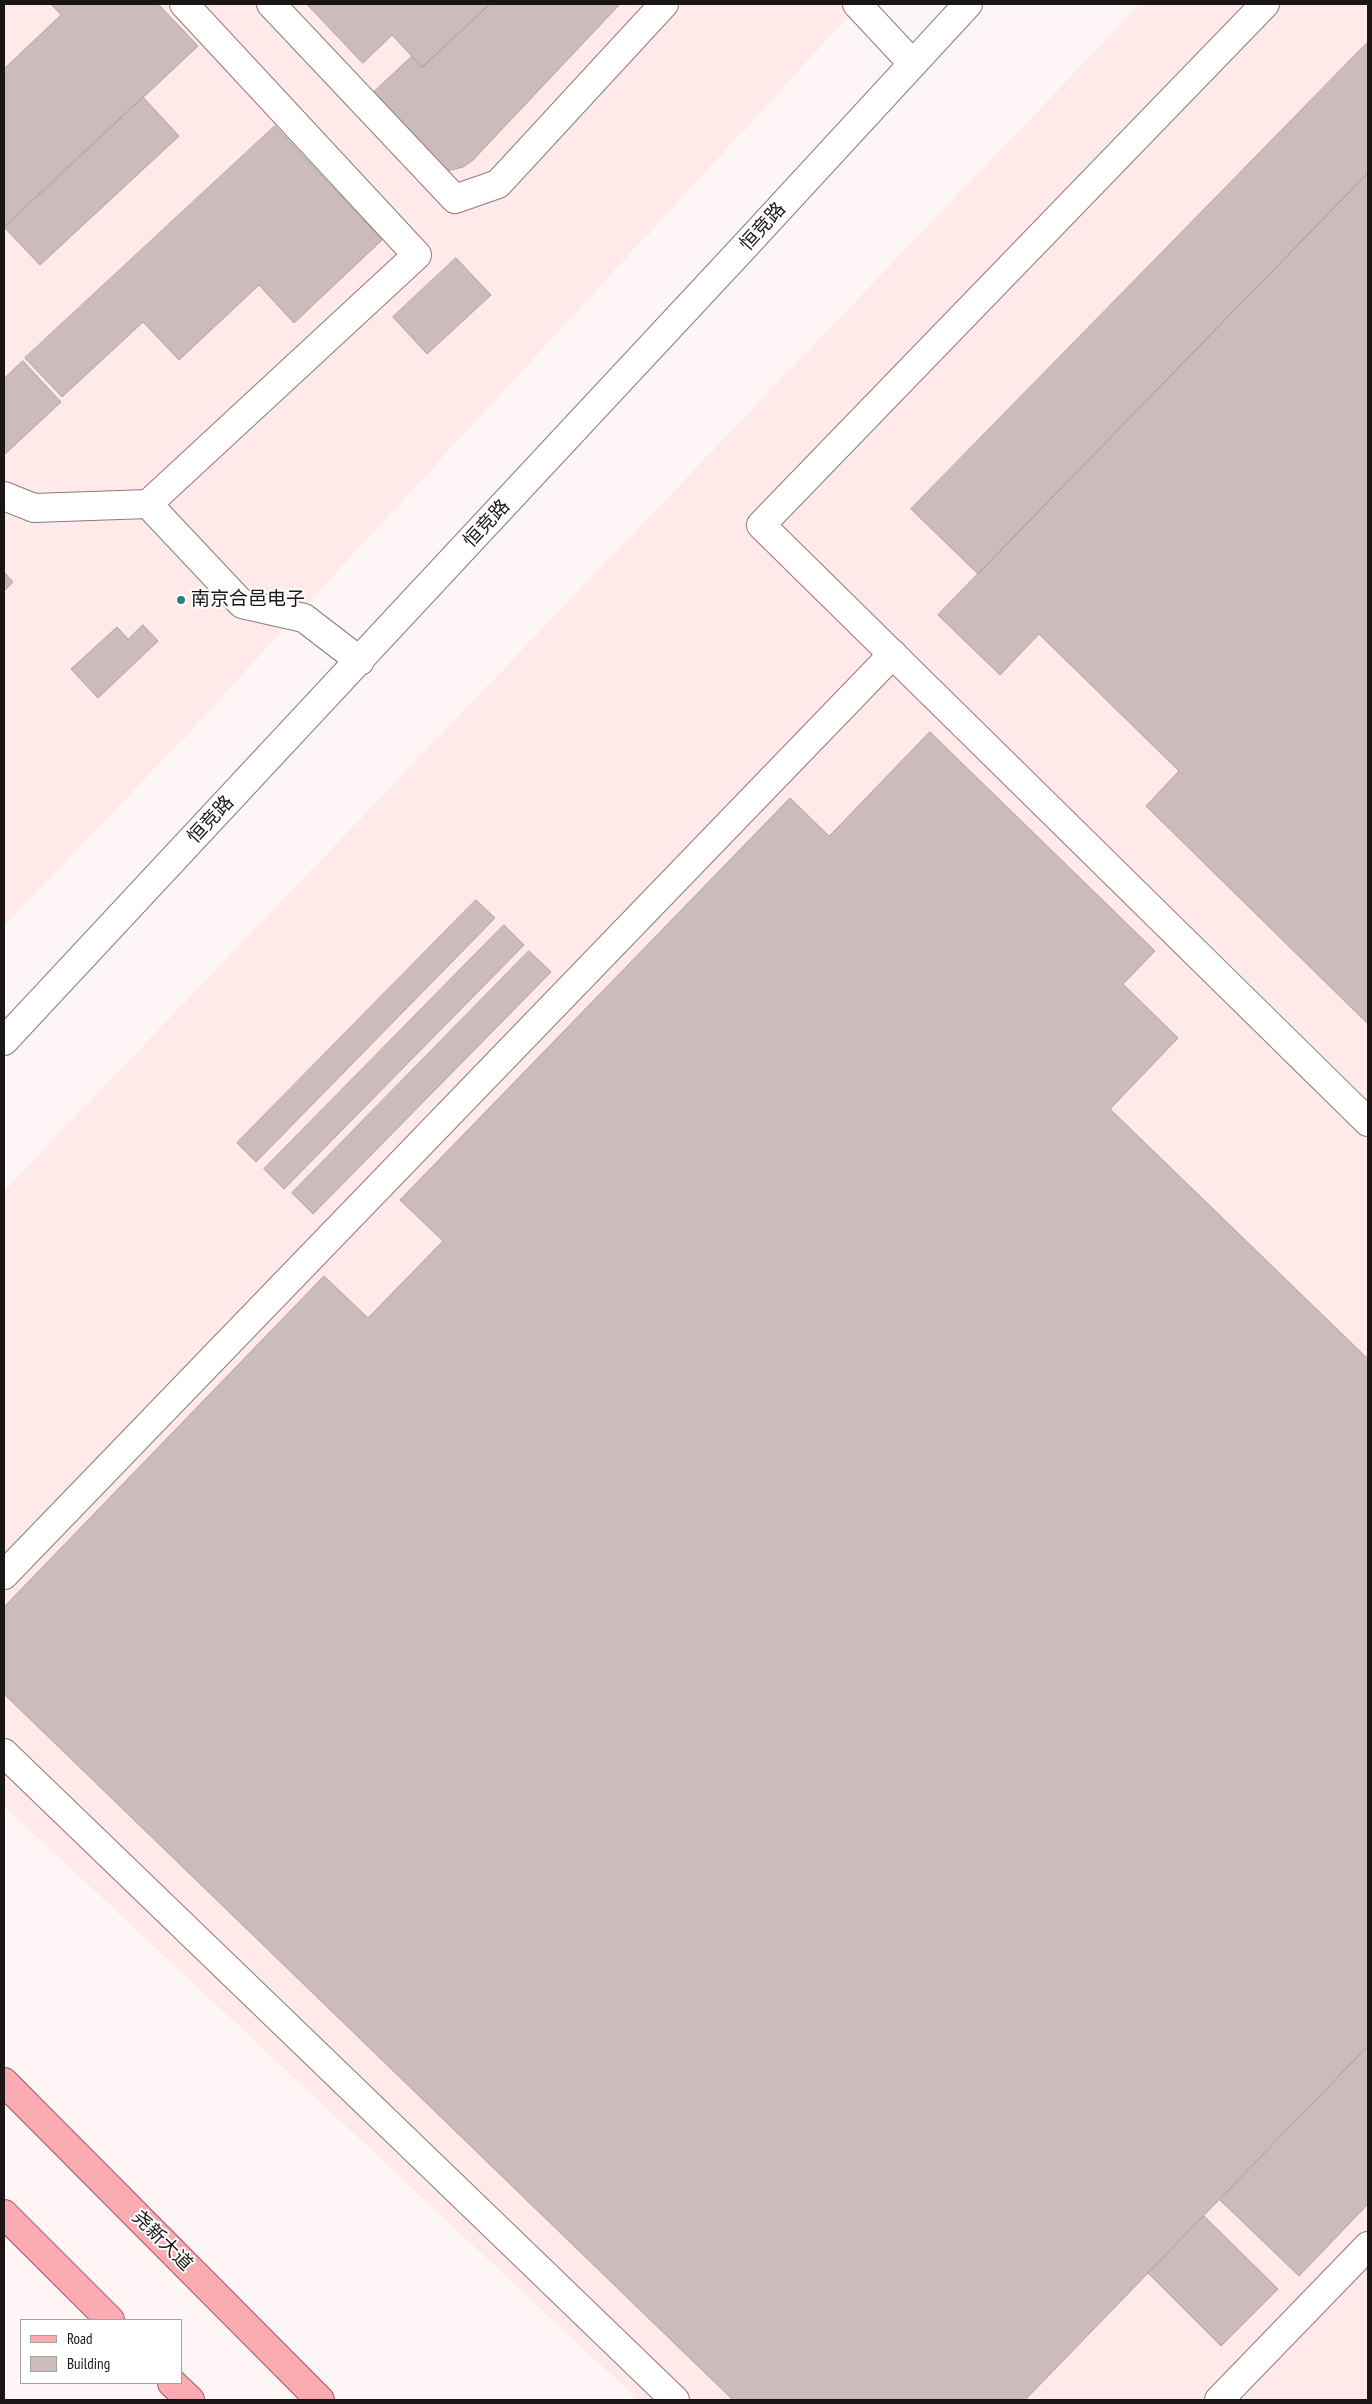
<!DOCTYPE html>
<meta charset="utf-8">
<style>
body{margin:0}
#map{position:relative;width:1372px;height:2404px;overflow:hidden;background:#fef6f6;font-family:"PT Sans Narrow",sans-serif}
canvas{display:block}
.frame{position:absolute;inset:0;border:5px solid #1b1515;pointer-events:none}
.legend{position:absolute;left:20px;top:2319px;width:162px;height:65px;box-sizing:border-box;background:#fff;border:1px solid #a4a1a1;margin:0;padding:6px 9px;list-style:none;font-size:15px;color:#1b1515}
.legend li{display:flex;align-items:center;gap:10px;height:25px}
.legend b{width:25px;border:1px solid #a4a1a1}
</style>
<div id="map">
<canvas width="1372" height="2404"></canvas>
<div class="frame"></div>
<ul class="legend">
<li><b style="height:6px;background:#faacb2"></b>Road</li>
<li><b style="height:14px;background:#cbb"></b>Building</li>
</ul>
</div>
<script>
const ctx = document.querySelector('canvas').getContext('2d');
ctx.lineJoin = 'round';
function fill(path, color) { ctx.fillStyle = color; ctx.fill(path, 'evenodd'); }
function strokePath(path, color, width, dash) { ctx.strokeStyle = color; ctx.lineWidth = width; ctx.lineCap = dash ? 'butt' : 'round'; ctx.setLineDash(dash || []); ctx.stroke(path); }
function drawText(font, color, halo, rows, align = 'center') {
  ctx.font = font + ' "PT Sans Narrow","Noto Sans SC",sans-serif'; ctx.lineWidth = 4; ctx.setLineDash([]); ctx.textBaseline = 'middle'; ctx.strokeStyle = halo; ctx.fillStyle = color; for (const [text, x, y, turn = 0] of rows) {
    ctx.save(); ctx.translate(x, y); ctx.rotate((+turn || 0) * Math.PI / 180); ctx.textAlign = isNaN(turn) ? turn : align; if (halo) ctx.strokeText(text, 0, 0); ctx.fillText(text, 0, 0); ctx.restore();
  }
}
fill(new Path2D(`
 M 4,4 L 860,4 L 183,739 L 4,926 Z
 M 1140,4 L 1368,4 L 1368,2400 L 638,2400 L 4,1806 L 4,1191 Z`), '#ffe9e9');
const building = new Path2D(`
 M 51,4 L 158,4 L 198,46 L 4,228 L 4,69 L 61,15 Z
 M 307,4 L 490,4 L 422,67 L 392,35 L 363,63 Z
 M 490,4 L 620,4 L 472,161 L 463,167 L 443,172 L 367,98 L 412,56 L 422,67 Z
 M 1368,42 L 1368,173 L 978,574 L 911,509 Z
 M 143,97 L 179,136 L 40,265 L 4,227 Z
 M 275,126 L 382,240 L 294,323 L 259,285 L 179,360 L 143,322 L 62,397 L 25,358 Z
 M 1368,173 L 1368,1024 L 1146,806 L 1179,771 L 1039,634 L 1000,675 L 938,615 Z
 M 456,258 L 491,295 L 427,354 L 393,317 Z
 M 23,361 L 61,402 L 4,455 L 4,379 Z
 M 4,572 L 13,582 L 4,591 Z
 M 143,625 L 158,641 L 98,698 L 71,669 L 117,627 L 128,639 Z
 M 930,732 L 1155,951 L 1123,984 L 1178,1038 L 1110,1109 L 1368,1359 L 1368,2046 L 1025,2400 L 733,2400 L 4,1694 L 4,1607 L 324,1276 L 368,1318 L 443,1241 L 400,1200 L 790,798 L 829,836 Z
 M 476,900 L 495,918 L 256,1162 L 237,1143 Z
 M 504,925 L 524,945 L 284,1189 L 264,1169 Z
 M 529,951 L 551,972 L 313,1214 L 292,1193 Z
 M 1368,2046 L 1368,2204 L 1299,2276 L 1220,2200 Z
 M 1204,2216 L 1278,2289 L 1221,2346 L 1148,2273 Z`);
fill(building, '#cbb');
strokePath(building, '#b2a1a1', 1);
const minor = new Path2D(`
 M 184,4 L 417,255 L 148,504 L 242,604 L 304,618 L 360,661
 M 271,4 L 455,199 L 498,184 L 664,4
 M 857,4 L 912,63
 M 1265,4 L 761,525 L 1368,1122
 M 4,496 L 34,508 L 148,504
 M 4,1041 L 744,247 L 968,4
 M 4,1575 L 893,654
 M 4,1753 L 675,2400
 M 1219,2400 L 1368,2246`);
const major = new Path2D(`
 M 4,2082 L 320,2400
 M 4,2214 L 110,2320
 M 172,2383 L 190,2400`);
strokePath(minor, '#8b7b7b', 30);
strokePath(major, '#a9535a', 30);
strokePath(minor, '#fff', 28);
strokePath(major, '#faacb2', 28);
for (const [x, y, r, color] of [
 [181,600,5,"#337a85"]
]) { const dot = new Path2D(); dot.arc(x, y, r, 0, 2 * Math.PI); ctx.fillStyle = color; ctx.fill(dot); strokePath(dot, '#fff', 2); }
drawText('19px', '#1b1515', '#fff', [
 ["恒竞路",763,227,-48],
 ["恒竞路",487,524,-47],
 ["恒竞路",211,820,-47],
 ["尧新大道",162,2241,45]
]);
drawText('19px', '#1b1515', '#fff', [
 ["南京合邑电子",191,600]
], 'left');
</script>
